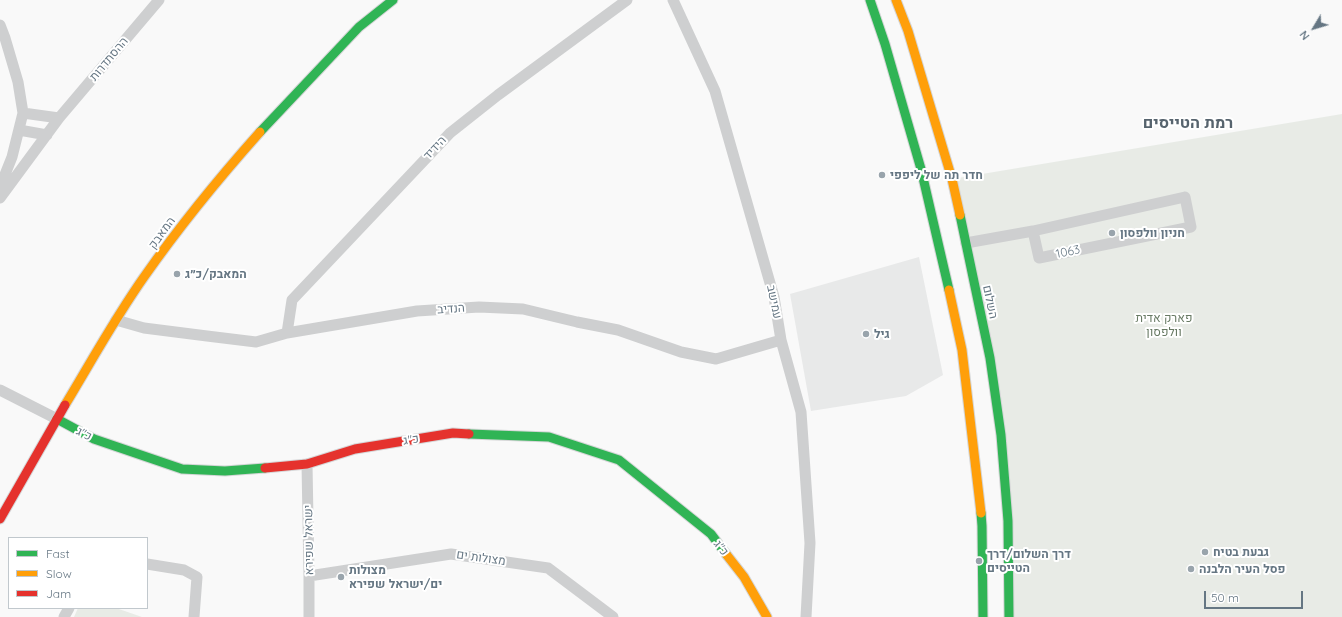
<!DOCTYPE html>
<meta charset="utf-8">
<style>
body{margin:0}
#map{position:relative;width:1342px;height:617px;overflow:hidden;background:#f9f9f9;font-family:Quicksand,sans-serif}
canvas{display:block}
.legend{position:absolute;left:8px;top:537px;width:140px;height:72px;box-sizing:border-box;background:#fff;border:1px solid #c1c8cd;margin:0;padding:5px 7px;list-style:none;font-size:12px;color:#657683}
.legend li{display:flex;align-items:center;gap:8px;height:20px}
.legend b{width:20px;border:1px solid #c1c8cd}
.north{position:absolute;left:1294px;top:8px;width:40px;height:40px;-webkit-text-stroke:3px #fff;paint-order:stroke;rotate:232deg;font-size:11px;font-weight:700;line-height:16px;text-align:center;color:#657683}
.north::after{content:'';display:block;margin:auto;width:14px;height:18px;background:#657683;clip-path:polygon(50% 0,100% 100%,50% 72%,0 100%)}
.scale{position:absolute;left:1204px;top:591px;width:99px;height:18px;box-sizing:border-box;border:2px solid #657683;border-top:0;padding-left:5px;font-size:12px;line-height:14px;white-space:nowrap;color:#657683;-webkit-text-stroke:3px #fff;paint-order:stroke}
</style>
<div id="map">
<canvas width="1342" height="617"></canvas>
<ul class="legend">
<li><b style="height:5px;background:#30b455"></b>Fast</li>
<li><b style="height:5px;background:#ff9f0a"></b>Slow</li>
<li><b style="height:5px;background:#e5322d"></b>Jam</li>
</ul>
<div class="north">N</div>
<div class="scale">50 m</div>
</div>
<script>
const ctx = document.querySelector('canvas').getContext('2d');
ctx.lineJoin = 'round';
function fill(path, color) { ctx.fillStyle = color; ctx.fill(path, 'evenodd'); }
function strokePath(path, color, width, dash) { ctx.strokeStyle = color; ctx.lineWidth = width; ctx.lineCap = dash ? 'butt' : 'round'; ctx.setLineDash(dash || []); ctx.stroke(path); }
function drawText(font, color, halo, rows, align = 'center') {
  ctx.font = font + ' Quicksand,Heebo,sans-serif'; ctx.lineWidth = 4; ctx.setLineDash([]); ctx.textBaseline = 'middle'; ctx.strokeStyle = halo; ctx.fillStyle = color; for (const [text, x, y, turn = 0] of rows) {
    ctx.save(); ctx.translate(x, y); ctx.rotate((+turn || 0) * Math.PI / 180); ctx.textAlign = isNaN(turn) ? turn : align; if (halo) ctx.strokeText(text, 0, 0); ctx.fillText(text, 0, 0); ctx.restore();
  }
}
fill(new Path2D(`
 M 919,257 L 943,375 L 906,396 L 811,411 L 790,294 Z`), '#e8e9e9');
fill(new Path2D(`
 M 1342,114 L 1342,617 L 1006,617 L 1001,435 L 952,179 Z
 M 78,608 L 116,608 L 142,617 L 74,617 Z`), '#e8ebe6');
const fast = new Path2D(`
 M 870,0 L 885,44 L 921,169 L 949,290
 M 260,132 L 359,27 L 393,0
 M 960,215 L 990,358 L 1001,435 L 1008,521 L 1009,617
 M 57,419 L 94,439 L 182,469 L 225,471 L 265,468
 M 469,434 L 549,437 L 619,460 L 711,534 L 726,554
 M 981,513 L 982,526 L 983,617`);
const slow = new Path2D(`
 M 896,0 L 908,31 L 952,179 L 960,215
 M 949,290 L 962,350 L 981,513
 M 65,405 C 91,362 115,318 144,277 C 179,227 219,178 260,132
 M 726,554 L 744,577 L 767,617`);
const jam = new Path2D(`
 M 265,468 L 307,464 L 355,449 L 453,433 L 469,434
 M 0,519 L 65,405`);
strokePath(fast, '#d5d6d7', 11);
strokePath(slow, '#d5d6d7', 11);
strokePath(jam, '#d5d6d7', 11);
strokePath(new Path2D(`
 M 673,0 L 715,91 L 774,297 L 781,340 L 801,412 L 810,543 L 806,617
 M 0,25 L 5,38 L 18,82 L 23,113 L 12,157 L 0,187
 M 23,113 L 59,118
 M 19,130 L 47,135
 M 0,198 L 59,118 L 159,0
 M 966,243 L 1033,231 L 1039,258 L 1191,227 L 1185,197 L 1033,231
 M 116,320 L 144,328 L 207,336 L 256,342 L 287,333 L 417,311 L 479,307 L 523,309 L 577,322 L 618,330 L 681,352 L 716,359 L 781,340
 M 287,333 L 292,300 L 450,133 L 498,95 L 627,0
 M 0,390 L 57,419
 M 307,464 L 309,576 L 309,617
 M 147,564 L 184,570 L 197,577 L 194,617
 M 309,576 L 451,554 L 548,568 L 613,617
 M 64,617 L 69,608`), '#cecfd0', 11);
strokePath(fast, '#30b455', 9);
strokePath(slow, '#ff9f0a', 9);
strokePath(jam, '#e5322d', 9);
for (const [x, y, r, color] of [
 [882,175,4,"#99a4ac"],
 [1112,233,4,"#99a4ac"],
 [177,274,4,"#99a4ac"],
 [866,334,4,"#99a4ac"],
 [1205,552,4,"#99a4ac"],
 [979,561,4,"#99a4ac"],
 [1191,569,4,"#99a4ac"],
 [341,577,4,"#99a4ac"]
]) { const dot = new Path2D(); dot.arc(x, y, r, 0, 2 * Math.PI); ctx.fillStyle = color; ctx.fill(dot); strokePath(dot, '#fff', 1.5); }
drawText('12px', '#657683', '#fff', [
 ["ההסתדרות",109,59,-50],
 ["הידיד",435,148,-47],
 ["המאבק",162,233,-54],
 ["1063",1068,252,-12],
 ["עמישב",774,302,78],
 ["השלום",990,302,78],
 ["הנדיב",451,309,-4],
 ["כ\"ג",84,434,27],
 ["כ\"ג",411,440,-9],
 ["ישראל שפירא",309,540,-91],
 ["כ\"ג",721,548,52],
 ["מצולות ים",481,558,8]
]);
drawText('bold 12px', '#657683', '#fff', [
 ["חדר תה של ליפפי",890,175],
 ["חניון וולפסון",1120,233],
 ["המאבק/כ״ג",185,274],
 ["גיל",874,334],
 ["גבעת בטיח",1213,552],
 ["דרך השלום/דרך",987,554],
 ["הטייסים",987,568],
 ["פסל העיר הלבנה",1199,569],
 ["מצולות",349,570],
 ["ים/ישראל שפירא",349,584]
], 'left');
drawText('12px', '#687a64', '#fff', [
 ["פארק אדית",1164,318],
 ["וולפסון",1164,332]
]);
drawText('bold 16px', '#57646e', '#fff', [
 ["רמת הטייסים",1188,123]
]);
</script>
